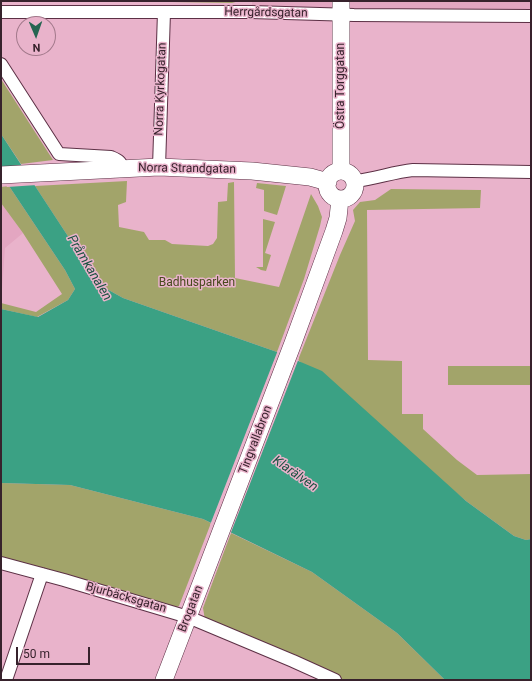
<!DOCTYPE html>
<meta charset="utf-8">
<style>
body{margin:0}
#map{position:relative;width:532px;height:681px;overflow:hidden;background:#e9b3cb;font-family:Roboto,sans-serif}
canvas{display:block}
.frame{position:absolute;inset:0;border:2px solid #37222c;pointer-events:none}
.north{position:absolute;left:16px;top:16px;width:40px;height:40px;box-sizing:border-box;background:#e9b3cb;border:1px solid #a2798b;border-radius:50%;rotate:178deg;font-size:11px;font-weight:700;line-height:16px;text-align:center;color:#37222c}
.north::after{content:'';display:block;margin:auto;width:14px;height:18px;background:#266552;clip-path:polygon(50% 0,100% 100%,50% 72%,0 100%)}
.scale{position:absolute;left:16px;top:647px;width:74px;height:18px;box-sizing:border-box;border:2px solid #37222c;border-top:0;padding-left:5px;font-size:12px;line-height:14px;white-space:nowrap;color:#37222c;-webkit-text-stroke:3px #e9b3cb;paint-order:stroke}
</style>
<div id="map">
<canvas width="532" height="681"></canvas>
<div class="frame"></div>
<div class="north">N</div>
<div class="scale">50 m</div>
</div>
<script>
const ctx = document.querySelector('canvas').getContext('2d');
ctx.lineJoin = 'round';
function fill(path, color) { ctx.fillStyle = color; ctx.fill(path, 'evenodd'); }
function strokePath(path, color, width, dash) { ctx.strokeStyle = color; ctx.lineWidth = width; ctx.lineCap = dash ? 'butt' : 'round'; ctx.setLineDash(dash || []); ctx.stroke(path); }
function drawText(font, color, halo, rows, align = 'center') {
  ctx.font = font + ' Roboto,sans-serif'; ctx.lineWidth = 3; ctx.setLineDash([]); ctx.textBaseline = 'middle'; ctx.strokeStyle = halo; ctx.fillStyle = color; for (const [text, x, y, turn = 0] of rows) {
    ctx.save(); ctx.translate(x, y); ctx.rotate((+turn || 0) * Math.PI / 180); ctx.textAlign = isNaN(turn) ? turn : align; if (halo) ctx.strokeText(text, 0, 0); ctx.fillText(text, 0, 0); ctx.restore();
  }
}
fill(new Path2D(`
 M 252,1 L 531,1 L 531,11 L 252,10 Z
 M 1,203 L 23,233 L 5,248 L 1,303 Z`), '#e3a6c1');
fill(new Path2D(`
 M 172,1 L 239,1 L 232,3 L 172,2 Z
 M 1,79 L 53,160 L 21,164 L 1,134 Z
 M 127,181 L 126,202 L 118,205 L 119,227 L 144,232 L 149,240 L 165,240 L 172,244 L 208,246 L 213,244 L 217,238 L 218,202 L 227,201 L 228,183 L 234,182 L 235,278 L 279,287 L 311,194 L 318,206 L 322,217 L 320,226 L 304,279 L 277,352 L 123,298 L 96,283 L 79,253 L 35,186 Z
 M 257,183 L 286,186 L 277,215 L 264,211 L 264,190 L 256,188 Z
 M 9,186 L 65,270 L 75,289 L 68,300 L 37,317 L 1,309 L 1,303 L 36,312 L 62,294 L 23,233 L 1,203 L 1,187 Z
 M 391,189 L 481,190 L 480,208 L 367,210 L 368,360 L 402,361 L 402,414 L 423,414 L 423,429 L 457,460 L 477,475 L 531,474 L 531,539 L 526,540 L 514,536 L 466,501 L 298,360 L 340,255 L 355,221 L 353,210 L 360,202 L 375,200 Z
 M 263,219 L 275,222 L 265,253 L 271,255 L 266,271 L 261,270 L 256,267 L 263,267 Z
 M 448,366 L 531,366 L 531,385 L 448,385 Z
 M 1,483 L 70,485 L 203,519 L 211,523 L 179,606 L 171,610 L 151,604 L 148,599 L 66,575 L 1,564 Z
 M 231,533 L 312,572 L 397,633 L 445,680 L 332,680 L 205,620 L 203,608 Z`), '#a2a46a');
fill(new Path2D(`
 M 1,134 L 79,253 L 96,283 L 123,298 L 277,352 L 322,371 L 466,501 L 514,536 L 526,540 L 531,539 L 531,680 L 445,680 L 397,633 L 312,572 L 203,519 L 70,485 L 1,483 L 1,309 L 38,317 L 68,300 L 75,289 L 65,270 L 1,174 Z`), '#3ba184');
fill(new Path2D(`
 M 25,167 L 37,185 L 7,187 L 1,177 Z
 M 278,350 L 299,358 L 230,535 L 210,525 Z`), '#e9b3cb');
const street = new Path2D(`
 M 1,12 L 251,12 L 354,15 L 531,16
 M 1,64 L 59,154 L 111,157 C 118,160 121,161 123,169
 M 159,167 L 164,12
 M 355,181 C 375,179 393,172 413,170 L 531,172
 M 1,563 L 64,580 L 188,617 L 293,661 L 335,680
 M 6,680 L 42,574`);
const secondary = new Path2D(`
 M 341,171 L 341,1
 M327 185a14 14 0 1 1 28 0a14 14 0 1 1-28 0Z
 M 1,175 L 159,167 L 252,171 L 310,177 L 328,182
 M 164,680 L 293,343 L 334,231 L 338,218 L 340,199`);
strokePath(street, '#5c3045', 14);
strokePath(secondary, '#5c3045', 18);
strokePath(street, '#fff', 12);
strokePath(secondary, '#fff', 17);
drawText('12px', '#37222c', '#e9b3cb', [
 ["Herrgårdsgatan",266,13,1],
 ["Östra Torggatan",341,86,-90],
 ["Norra Kyrkogatan",161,89,-88],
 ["Norra Strandgatan",187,169,1],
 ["Tingvallabron",256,440,-69],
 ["Bjurbäcksgatan",126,598,16],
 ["Brogatan",191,609,-69]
]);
drawText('12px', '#484a1d', '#e9b3cb', [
 ["Badhusparken",197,283]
]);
drawText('italic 13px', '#1a5141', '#e9b3cb', [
 ["Pråmkanalen",89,268,59],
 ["Klarälven",295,474,35]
]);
</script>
